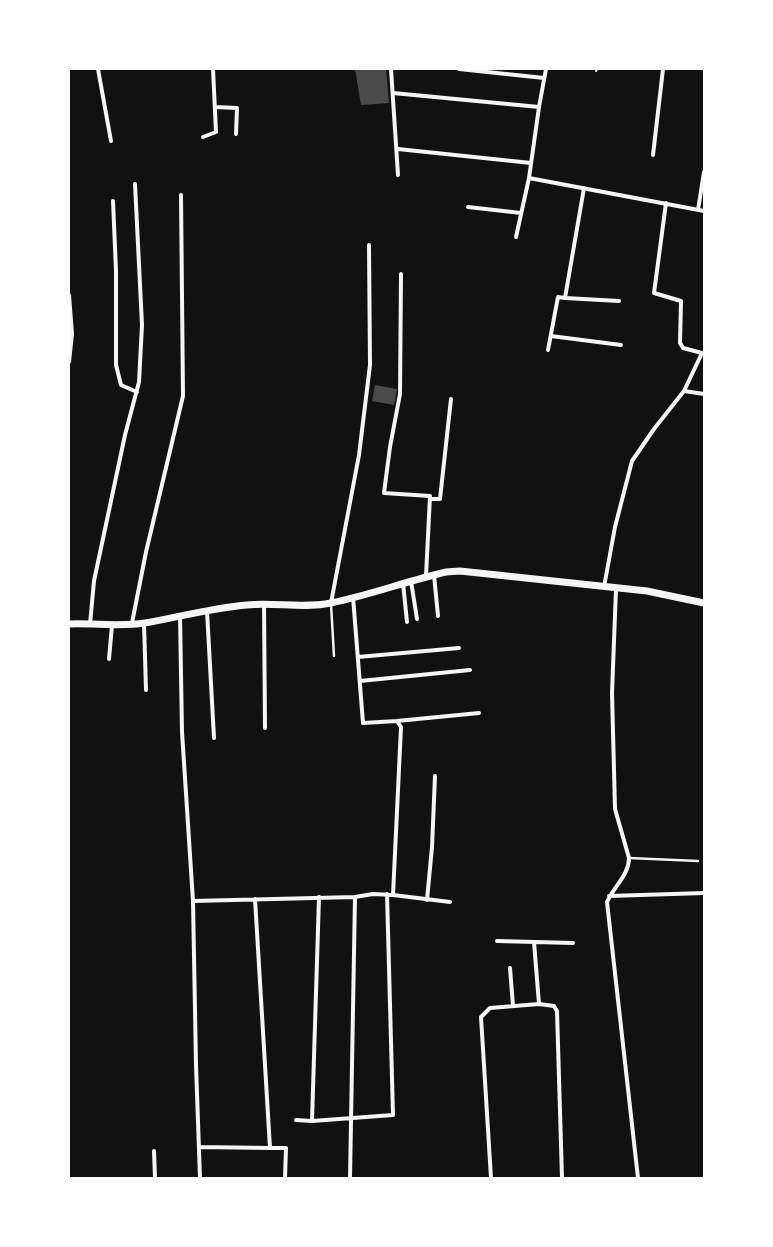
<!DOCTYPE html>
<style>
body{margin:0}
#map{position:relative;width:773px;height:1247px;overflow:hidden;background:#111;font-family:"Work Sans",sans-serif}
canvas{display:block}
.frame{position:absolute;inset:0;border:70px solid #fff;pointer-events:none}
</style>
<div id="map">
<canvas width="773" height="1247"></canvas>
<div class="frame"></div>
</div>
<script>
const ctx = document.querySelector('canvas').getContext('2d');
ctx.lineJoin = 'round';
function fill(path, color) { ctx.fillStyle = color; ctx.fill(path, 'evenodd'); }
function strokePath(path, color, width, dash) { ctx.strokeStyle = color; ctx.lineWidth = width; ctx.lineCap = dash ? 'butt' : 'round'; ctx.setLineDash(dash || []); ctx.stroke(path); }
fill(new Path2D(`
 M 355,69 L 386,69 L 389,103 L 361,105 Z
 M 375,385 L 397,389 L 394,405 L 372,401 Z`), '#4a4a4a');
strokePath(new Path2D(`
 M 596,71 L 597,69`), '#f5f5f5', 2);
strokePath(new Path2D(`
 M 331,604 L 334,656
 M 629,858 L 698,861`), '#f5f5f5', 2.5);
strokePath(new Path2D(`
 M 98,69 L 111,141
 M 391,69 L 398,175
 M 459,69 L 544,78
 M 393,93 L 539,107
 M 215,107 L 237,108 L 236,134
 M 203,137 L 216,132 L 213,69
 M 398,149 L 531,163
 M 653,155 L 663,69
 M 529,178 L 704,211
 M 113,201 L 116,271 L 116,365 L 121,385 L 137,392
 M 468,207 L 521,213
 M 698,210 L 704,172
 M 516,237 L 529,178 L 539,107 L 546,69
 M 401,274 L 400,394 L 390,447 L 384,493 L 430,496 L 426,576
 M 69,295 L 72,334 L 69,362
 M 565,298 L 619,301
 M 551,336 L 621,345
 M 548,350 L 558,297 L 565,298 L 584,188
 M 684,391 L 704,394
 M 430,499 L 440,499 L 451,399
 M 434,575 L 438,616
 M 411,581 L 417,619
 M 403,583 L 407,622
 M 604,587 L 615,527 L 632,461 L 654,429 L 684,391 L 702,353 L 683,348 L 680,343 L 681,301 L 654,293 L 666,203
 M 616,589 L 612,693 L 615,809 L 629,858 C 629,875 614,886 607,902 L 638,1178
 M 331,603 L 359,455 L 370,365 L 369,245
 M 264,604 L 265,728
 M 207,611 L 214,738
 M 180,616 L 182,732 L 193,901 L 196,1065 L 200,1178
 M 132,623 L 146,552 L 183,396 L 181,195
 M 144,623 L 146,690
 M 90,624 L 94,581 L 125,435 L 139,382 L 142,325 L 135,184
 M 358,657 L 459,648
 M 109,659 L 112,625
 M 360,681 L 470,670
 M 397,721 L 479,713
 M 393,895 L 450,902
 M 609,896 L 704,893
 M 255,899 L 270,1148 L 286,1148 L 285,1178
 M 427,900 L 432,847 L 435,776
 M 193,901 L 355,897
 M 497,941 L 573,943
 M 534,942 L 539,1004
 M 510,968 L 513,1006
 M 296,1120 L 312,1121 L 393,1115 L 387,894
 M 312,1121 L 319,897
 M 199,1147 L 270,1148
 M 154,1151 L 155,1178
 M 350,1178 L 355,897 L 373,894 L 393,895 L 401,727 L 397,721 L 363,723 L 353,597
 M 491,1178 L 481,1017 L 490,1008 L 539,1004 L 554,1006 L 557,1011 L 562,1178`), '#f5f5f5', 4);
strokePath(new Path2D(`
 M 69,624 C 94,623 120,627 145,623 C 179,617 212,608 247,605 C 275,602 303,609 331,603 C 370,595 407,581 446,572 L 460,571 L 647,591 L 704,603`), '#f5f5f5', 7);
</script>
